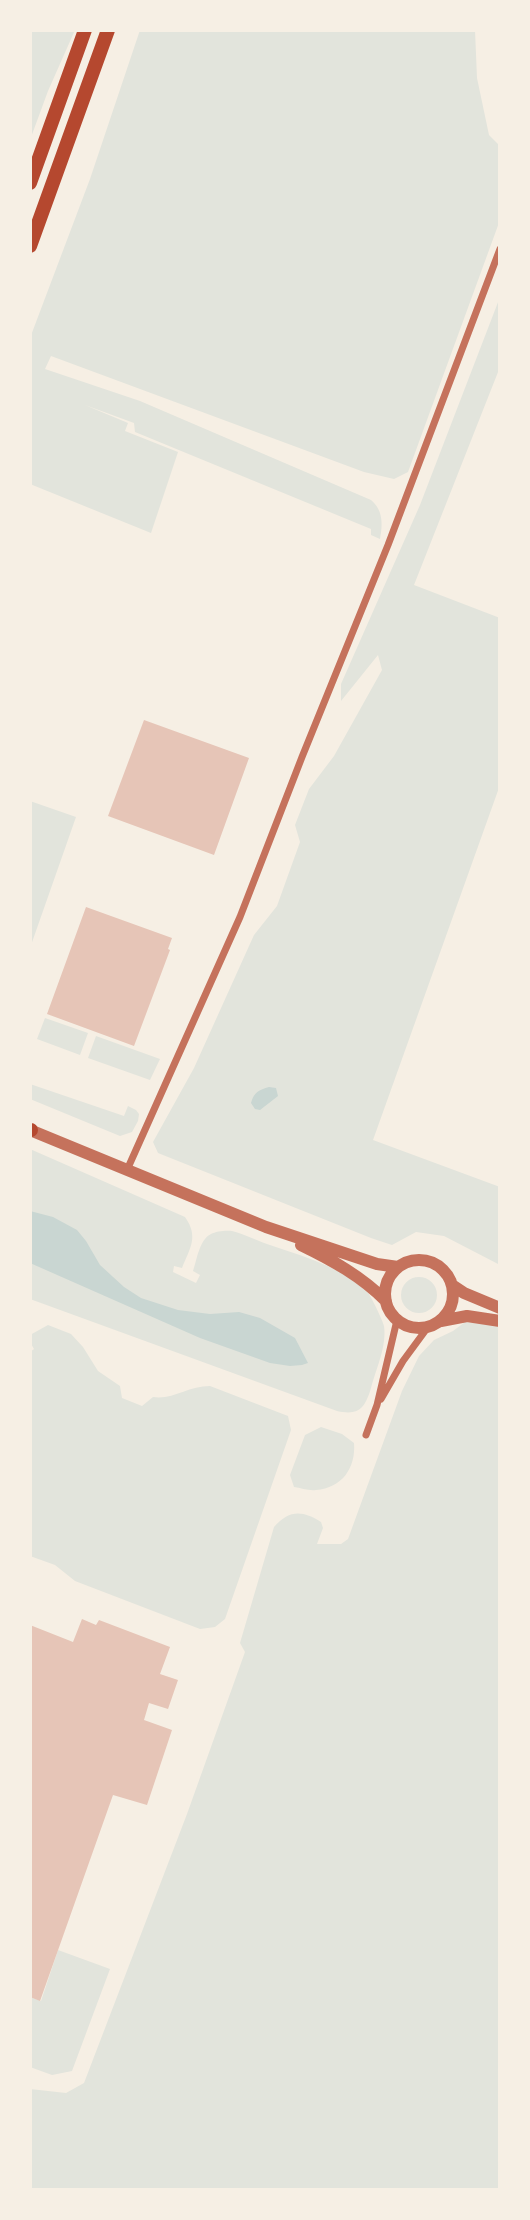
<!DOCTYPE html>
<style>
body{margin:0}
#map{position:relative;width:530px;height:2220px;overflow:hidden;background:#f6efe4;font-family:"Alegreya Sans",sans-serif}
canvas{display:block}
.frame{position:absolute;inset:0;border:32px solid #f6efe4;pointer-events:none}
</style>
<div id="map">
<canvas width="530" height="2220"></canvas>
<div class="frame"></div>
</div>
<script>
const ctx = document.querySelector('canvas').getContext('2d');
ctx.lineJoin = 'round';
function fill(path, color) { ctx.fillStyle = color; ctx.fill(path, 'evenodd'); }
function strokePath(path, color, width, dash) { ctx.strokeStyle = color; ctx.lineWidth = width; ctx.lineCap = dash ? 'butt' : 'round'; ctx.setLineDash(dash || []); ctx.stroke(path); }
fill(new Path2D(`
 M 30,30 L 75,30 L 48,91 L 30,140 Z
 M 140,30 L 475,30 L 477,78 L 489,135 L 500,146 L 500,220 L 408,472 L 394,479 L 364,472 L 51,356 L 45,369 L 140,401 L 371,500 C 383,510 383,524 380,539 L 371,535 L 371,529 L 135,432 L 134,423 L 85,405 L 128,423 L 125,431 L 178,452 L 151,533 L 30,484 L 30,338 L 90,179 Z
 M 500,297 L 500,367 L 414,585 L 500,618 L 500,785 L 373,1140 L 500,1187 L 500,1265 L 444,1236 L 416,1232 L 392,1245 L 371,1238 L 158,1153 L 153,1142 L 194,1068 L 254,935 L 277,906 L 300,842 L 295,825 L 309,789 L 334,756 L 382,670 L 378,655 L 341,701 L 341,684 L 420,505 Z
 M 30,801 L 76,817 L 30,948 Z
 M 45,1018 L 88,1033 L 80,1055 L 37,1039 Z
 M 96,1036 L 160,1059 L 150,1080 L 88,1058 Z
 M 30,1084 L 124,1116 L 128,1106 L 136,1110 L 139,1114 L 138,1121 L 132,1132 L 120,1136 L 30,1099 Z
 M 30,1149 L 185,1217 C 199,1237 190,1248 182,1268 L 174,1266 L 173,1272 L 196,1283 L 200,1275 L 193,1271 C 197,1260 199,1240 211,1234 C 216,1231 227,1230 232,1231 C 244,1234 256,1240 267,1244 C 302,1256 341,1266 368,1293 C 371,1296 383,1321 384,1326 C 387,1346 376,1369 371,1388 C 365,1408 359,1416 337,1411 L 30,1299 Z
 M401 1295a18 18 0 1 1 36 0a18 18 0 1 1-36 0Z
 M 465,1322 L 500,1326 L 500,2190 L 30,2190 L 30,2089 L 66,2093 L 84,2083 L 187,1814 L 245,1652 L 240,1643 L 274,1527 C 289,1510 302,1510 321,1522 L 323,1528 L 317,1544 L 341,1544 L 348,1539 L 402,1391 L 419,1356 L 434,1340 L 453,1331 Z
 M 48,1325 L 71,1334 L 83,1347 L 98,1371 L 120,1386 L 122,1398 L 142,1406 L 153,1397 C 173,1400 188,1386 210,1386 L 288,1416 L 291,1430 L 225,1619 L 215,1627 L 200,1629 L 75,1581 L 55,1565 L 30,1556 L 30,1352 L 34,1349 L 30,1342 L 30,1335 Z
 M 321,1427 L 342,1434 L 354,1443 C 356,1468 342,1488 316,1490 C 309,1491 301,1488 294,1487 L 290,1475 L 305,1435 Z
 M 58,1950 L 110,1969 L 72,2071 L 52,2075 L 30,2067 L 30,1997 L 41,2001 Z`), '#e2e4dc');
fill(new Path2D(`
 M 269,1087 L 276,1088 L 278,1096 L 260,1110 L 255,1109 L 251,1103 C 254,1092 259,1090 269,1087 Z
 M 30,1211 L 53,1217 L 77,1230 L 86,1241 L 100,1265 L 124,1287 L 141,1298 L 178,1310 L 210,1314 L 239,1312 L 260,1318 L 295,1338 L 308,1363 L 302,1365 L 290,1366 L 270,1363 L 200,1338 L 30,1263 Z`), '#c9d6d2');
fill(new Path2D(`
 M 144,720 L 249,758 L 214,855 L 108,816 Z
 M 86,907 L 172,938 L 168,949 L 170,950 L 134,1046 L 47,1014 Z
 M 82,1619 L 96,1625 L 99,1620 L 170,1647 L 160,1674 L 178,1680 L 168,1709 L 149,1703 L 144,1720 L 172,1730 L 147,1805 L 113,1795 L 40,2001 L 30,1997 L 30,1625 L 73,1642 Z`), '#e6c5b7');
strokePath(new Path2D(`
 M 127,1170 L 240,917 L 302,757 L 388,545 L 500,249
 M 381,1399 L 403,1361 L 428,1327
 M 366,1435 L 377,1405 L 397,1320`), '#c5725c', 7);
strokePath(new Path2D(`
 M 30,1130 L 266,1227 L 377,1264 L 398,1267
 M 301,1245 C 332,1260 361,1276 386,1301
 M385 1294a34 34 0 1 1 68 0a34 34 0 1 1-68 0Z
 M 452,1285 L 464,1293 L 500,1308
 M 441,1321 L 467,1316 L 500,1321`), '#c5725c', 12);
strokePath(new Path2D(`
 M 30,183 L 85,30
 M 30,246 L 108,30
 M 30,1130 L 31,1130`), '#b5482f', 14);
</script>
